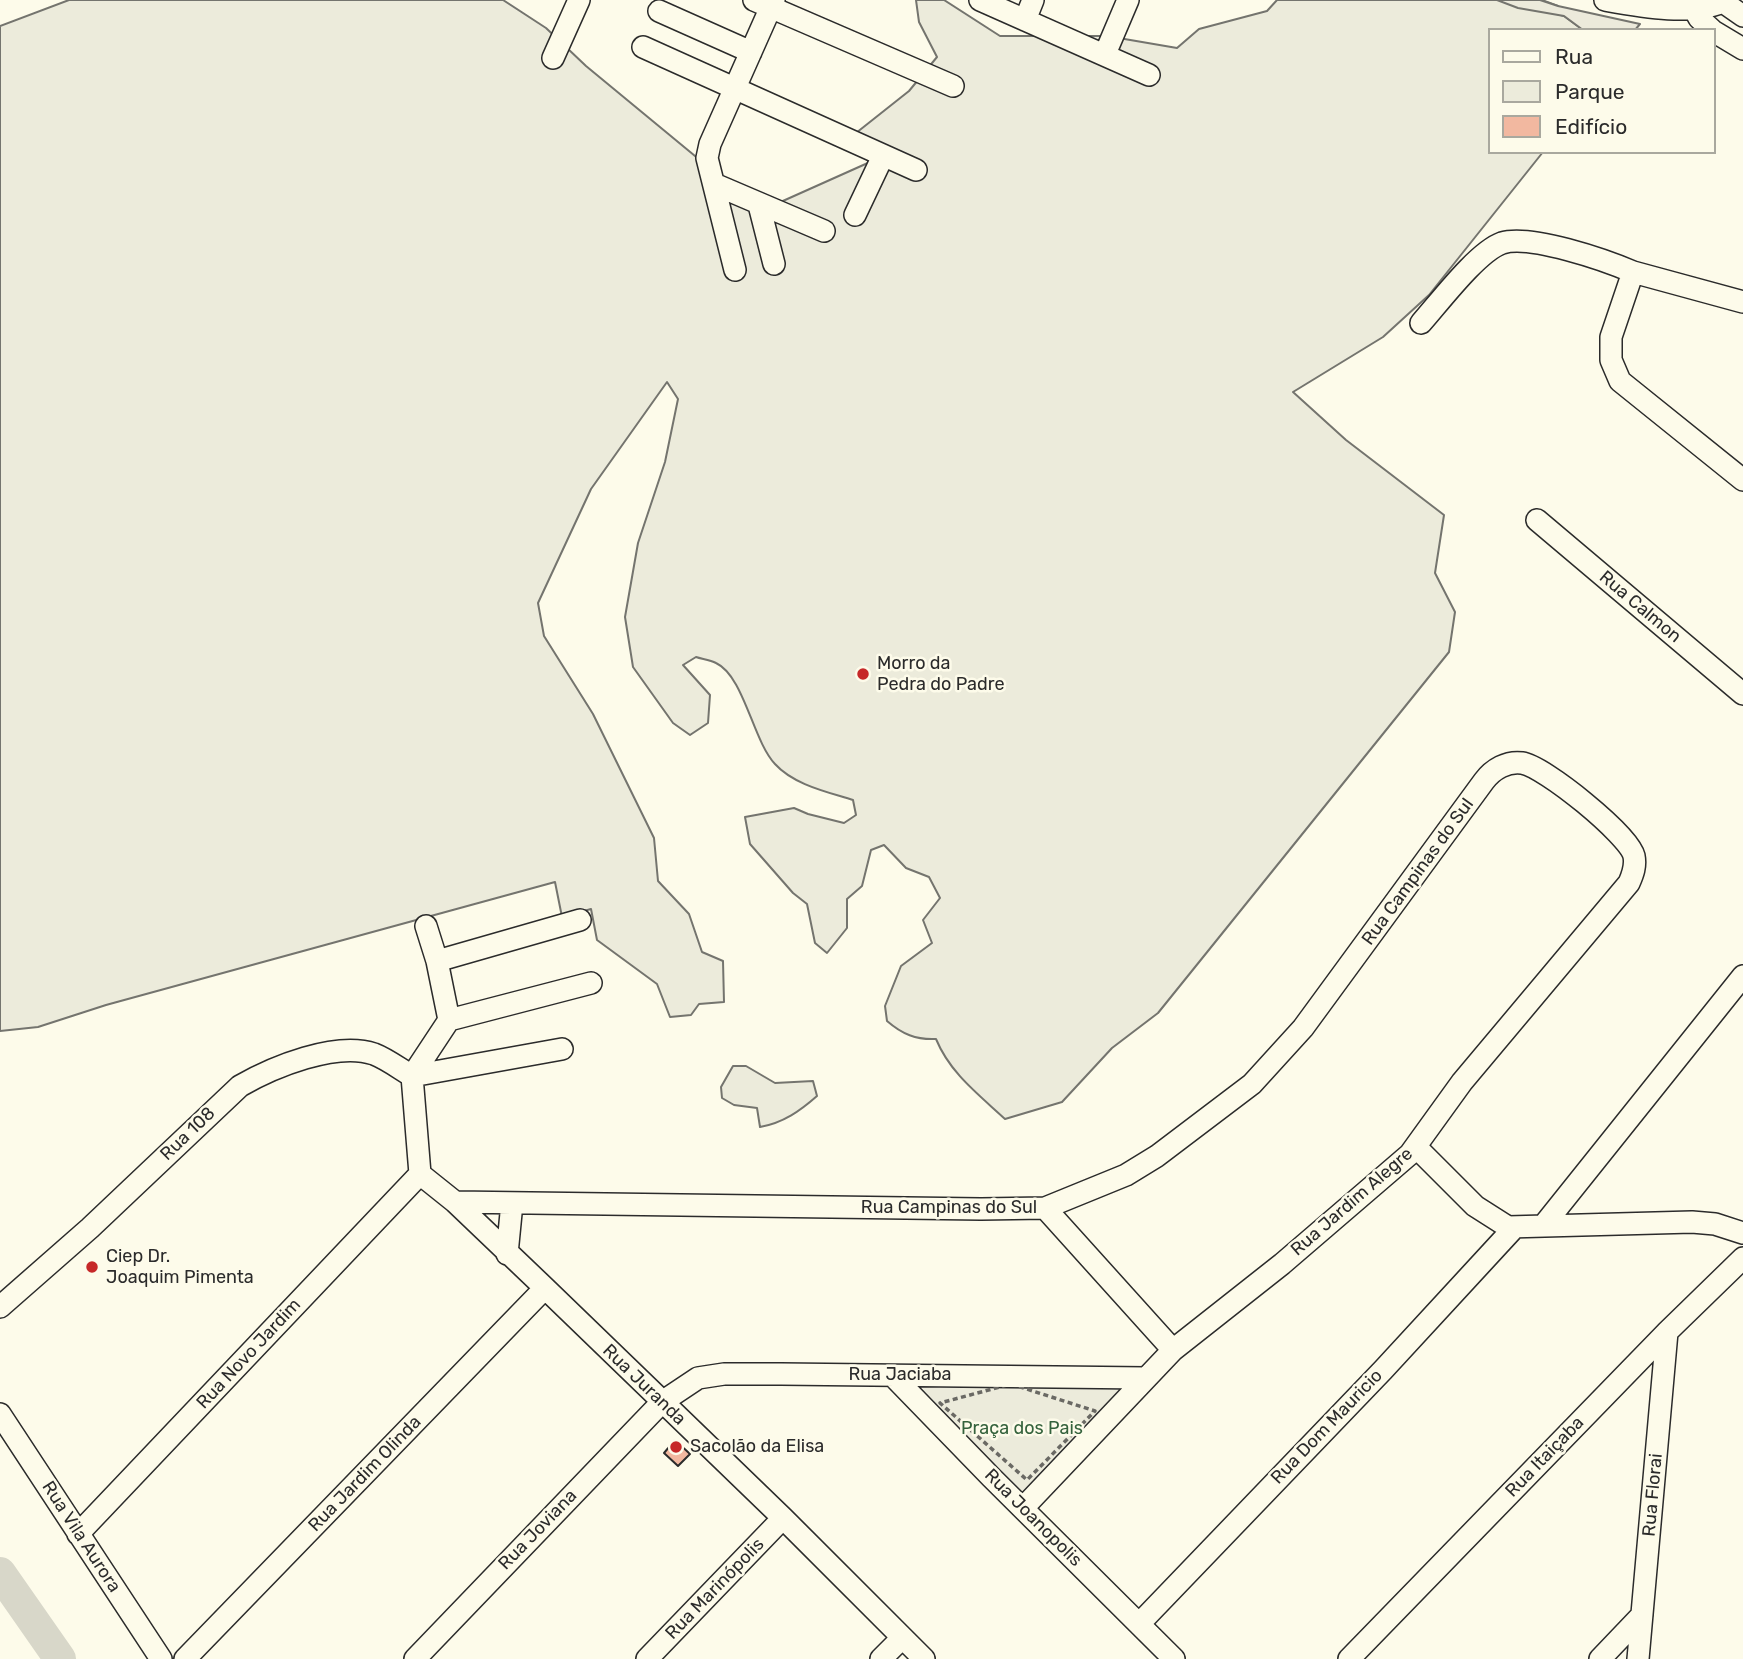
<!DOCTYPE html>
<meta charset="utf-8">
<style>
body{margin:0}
#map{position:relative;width:1743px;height:1659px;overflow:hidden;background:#fdfbea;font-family:Rubik,sans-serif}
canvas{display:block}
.legend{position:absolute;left:1488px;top:28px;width:228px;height:126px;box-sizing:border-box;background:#fdfbea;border:2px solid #a9a89e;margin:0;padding:9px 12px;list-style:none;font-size:21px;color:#2b2b2b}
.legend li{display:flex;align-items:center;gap:14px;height:35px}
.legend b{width:35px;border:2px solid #a9a89e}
</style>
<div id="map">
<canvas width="1743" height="1659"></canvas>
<ul class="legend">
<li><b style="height:9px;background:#fdfbea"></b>Rua</li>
<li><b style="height:19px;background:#ecebdb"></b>Parque</li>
<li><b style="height:19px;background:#f2b8a0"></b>Edifício</li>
</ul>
</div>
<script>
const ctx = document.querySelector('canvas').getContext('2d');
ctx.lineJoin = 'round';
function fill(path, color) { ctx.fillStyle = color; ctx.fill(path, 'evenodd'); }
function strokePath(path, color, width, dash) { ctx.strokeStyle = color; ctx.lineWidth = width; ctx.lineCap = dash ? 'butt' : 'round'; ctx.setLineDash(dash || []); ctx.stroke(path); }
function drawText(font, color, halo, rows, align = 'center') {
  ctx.font = font + ' Rubik,sans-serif'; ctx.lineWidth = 5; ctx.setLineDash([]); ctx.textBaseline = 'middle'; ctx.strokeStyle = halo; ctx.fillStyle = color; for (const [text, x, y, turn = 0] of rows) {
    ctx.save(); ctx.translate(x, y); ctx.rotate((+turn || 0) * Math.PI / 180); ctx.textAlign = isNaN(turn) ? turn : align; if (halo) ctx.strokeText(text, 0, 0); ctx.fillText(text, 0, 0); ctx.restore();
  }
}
const green = new Path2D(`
 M 69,0 L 503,0 L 546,28 L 586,66 L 712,170 L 756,213 L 870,162 L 856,133 L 909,91 L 937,57 L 919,22 L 916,0 L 944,0 L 1000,36 L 1107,36 L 1177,48 L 1199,29 L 1267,11 L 1277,0 L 1542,0 L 1558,6 L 1554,13 L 1564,16 L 1583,30 L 1489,30 L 1489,152 L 1543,152 L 1429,295 L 1383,337 L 1293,392 L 1346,440 L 1444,515 L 1435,573 L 1455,612 L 1449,652 L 1158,1013 L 1112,1048 L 1062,1102 L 1005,1119 C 978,1094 950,1073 936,1039 C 916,1040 902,1034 887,1021 L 885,1006 L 901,966 L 932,943 L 923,920 L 940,898 L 929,877 L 906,868 L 884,845 L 871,850 L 862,886 L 847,899 L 847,928 L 827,953 L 815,943 L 807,904 L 793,893 L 750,844 L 745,817 L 794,808 L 808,814 L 844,823 L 856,815 L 853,800 C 828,792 794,785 775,764 C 753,741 744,676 716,663 C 710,660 702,659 696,657 L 683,665 L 710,695 L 708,723 L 690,735 L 673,723 L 633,667 L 625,617 L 638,543 L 665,462 L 678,399 L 667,382 L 591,489 L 538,603 L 544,636 L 593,714 L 654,838 L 658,881 L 689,914 L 702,952 L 723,961 L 724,1002 L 699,1004 L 691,1015 L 670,1017 L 657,984 L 597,940 L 591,909 L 562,917 L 555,882 L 106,1005 L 38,1027 L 0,1031 L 0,26 Z
 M 733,1066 L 746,1066 L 775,1083 L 813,1081 L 817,1096 C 800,1111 783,1123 760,1127 L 757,1108 L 734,1105 L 722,1098 L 721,1087 Z
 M 892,1378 L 1145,1378 L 1024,1504 Z`);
fill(green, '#ecebdb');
strokePath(green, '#74746e', 2);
const parking = new Path2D(`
 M 1497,0 L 1540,0 L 1558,6 L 1640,24 L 1635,30 L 1583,30 L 1564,16 L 1518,8 Z`);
fill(parking, '#eceadb');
strokePath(parking, '#74746e', 2);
strokePath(new Path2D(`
 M 0,1573 L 60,1659`), '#d8d7c9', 32);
const building = new Path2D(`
 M 675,1440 L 690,1454 L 678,1466 L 664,1453 Z`);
fill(building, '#f2b8a0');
strokePath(building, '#2b2b2b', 2);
const minor = new Path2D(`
 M 754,0 L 953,86
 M 980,0 L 1149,75
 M 1605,0 C 1638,6 1696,17 1726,0
 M 1689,0 L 1699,18 L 1712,30
 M 1720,0 L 1743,16
 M 659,11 L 751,52
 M 1025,20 L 1033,0
 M 1713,31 L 1743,49
 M 643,47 L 916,170
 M 1105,54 L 1128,0
 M 553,58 L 579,0
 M 714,184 L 824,231
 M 759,205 L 774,264
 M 855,215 L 883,156
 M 735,270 L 707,158 L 710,144 L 774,0
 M 1743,302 L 1633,272 L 1611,337 L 1611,360 L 1620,381 L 1743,480
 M 1421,323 C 1439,303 1477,252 1502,243 C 1530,234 1605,260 1633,272
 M 1537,520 L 1743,694
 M 426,926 L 437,961 L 449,1020
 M 437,961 L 580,920
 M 1416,1147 L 1475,1206 L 1508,1227 L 1692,1222 L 1715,1224 L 1743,1233
 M 420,1174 L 455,1202 L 545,1288 L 783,1518 L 924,1659
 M 420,1174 L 412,1076 L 449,1020 L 591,983
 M 455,1202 L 981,1209 L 1045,1208 L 1126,1175 L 1157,1156 L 1252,1084 L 1303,1028 L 1484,781 C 1493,769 1507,761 1522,763 C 1544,766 1629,835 1634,856 C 1636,866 1633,874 1629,883 L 1462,1082 L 1410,1154 L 1282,1264 L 1173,1350 L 1023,1508
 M 1045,1208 L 1173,1350
 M 1543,1226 L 1743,976
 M 507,1254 L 512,1203
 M 0,1307 L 90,1228 L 240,1086 C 273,1067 336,1041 374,1054 C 387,1059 400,1069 412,1076 L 562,1049
 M 893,1376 L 991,1477 L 1174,1659
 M 0,1414 L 161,1659
 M 78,1534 L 420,1174
 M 1139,1624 L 1383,1370 L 1513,1229
 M 185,1659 L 545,1288
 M 415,1659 L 662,1402 L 698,1378 L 724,1374 L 781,1374 L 1146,1378
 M 647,1659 L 783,1518
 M 881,1659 L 902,1638
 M 1349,1659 L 1667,1332 L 1743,1258
 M 1600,1659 L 1642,1615
 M 1638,1659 L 1667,1332`);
strokePath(minor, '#2b2b2b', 24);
strokePath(new Path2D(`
 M 1011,1384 L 1095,1411 L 1027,1480 L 940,1403 Z`), '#6a6964', 3.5, [5, 3.5]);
strokePath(minor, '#fdfbea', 21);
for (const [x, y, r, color] of [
 [863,674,7,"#c62828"],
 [92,1267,7,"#c62828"],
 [676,1447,7,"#c62828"]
]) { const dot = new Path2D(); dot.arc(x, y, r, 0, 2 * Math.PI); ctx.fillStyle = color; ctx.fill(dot); strokePath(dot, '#fdfbea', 2.5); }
drawText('18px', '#2b2b2b', '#fdfbea', [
 ["Rua Calmon",1640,607,40],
 ["Rua Campinas do Sul",1418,872,-54],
 ["Rua 108",188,1134,-44],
 ["Rua Jardim Alegre",1352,1202,-41],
 ["Rua Campinas do Sul",949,1208],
 ["Rua Novo Jardim",249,1354,-47],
 ["Rua Jaciaba",900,1375],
 ["Rua Juranda",644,1385,44],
 ["Rua Dom Mauricio",1327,1427,-46],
 ["Rua Itaiçaba",1545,1457,-46],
 ["Rua Jardim Olinda",365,1474,-46],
 ["Rua Florai",1653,1495,-85],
 ["Rua Joanopolis",1033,1518,45],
 ["Rua Joviana",538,1530,-46],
 ["Rua Vila Aurora",81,1537,57],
 ["Rua Marinópolis",715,1589,-46]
]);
drawText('18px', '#2b2b2b', '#fdfbea', [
 ["Morro da",877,664],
 ["Pedra do Padre",877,685],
 ["Ciep Dr.",106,1257],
 ["Joaquim Pimenta",106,1278],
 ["Sacolão da Elisa",690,1447]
], 'left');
drawText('18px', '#34623c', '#fdfbea', [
 ["Praça dos Pais",1022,1429]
]);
</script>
